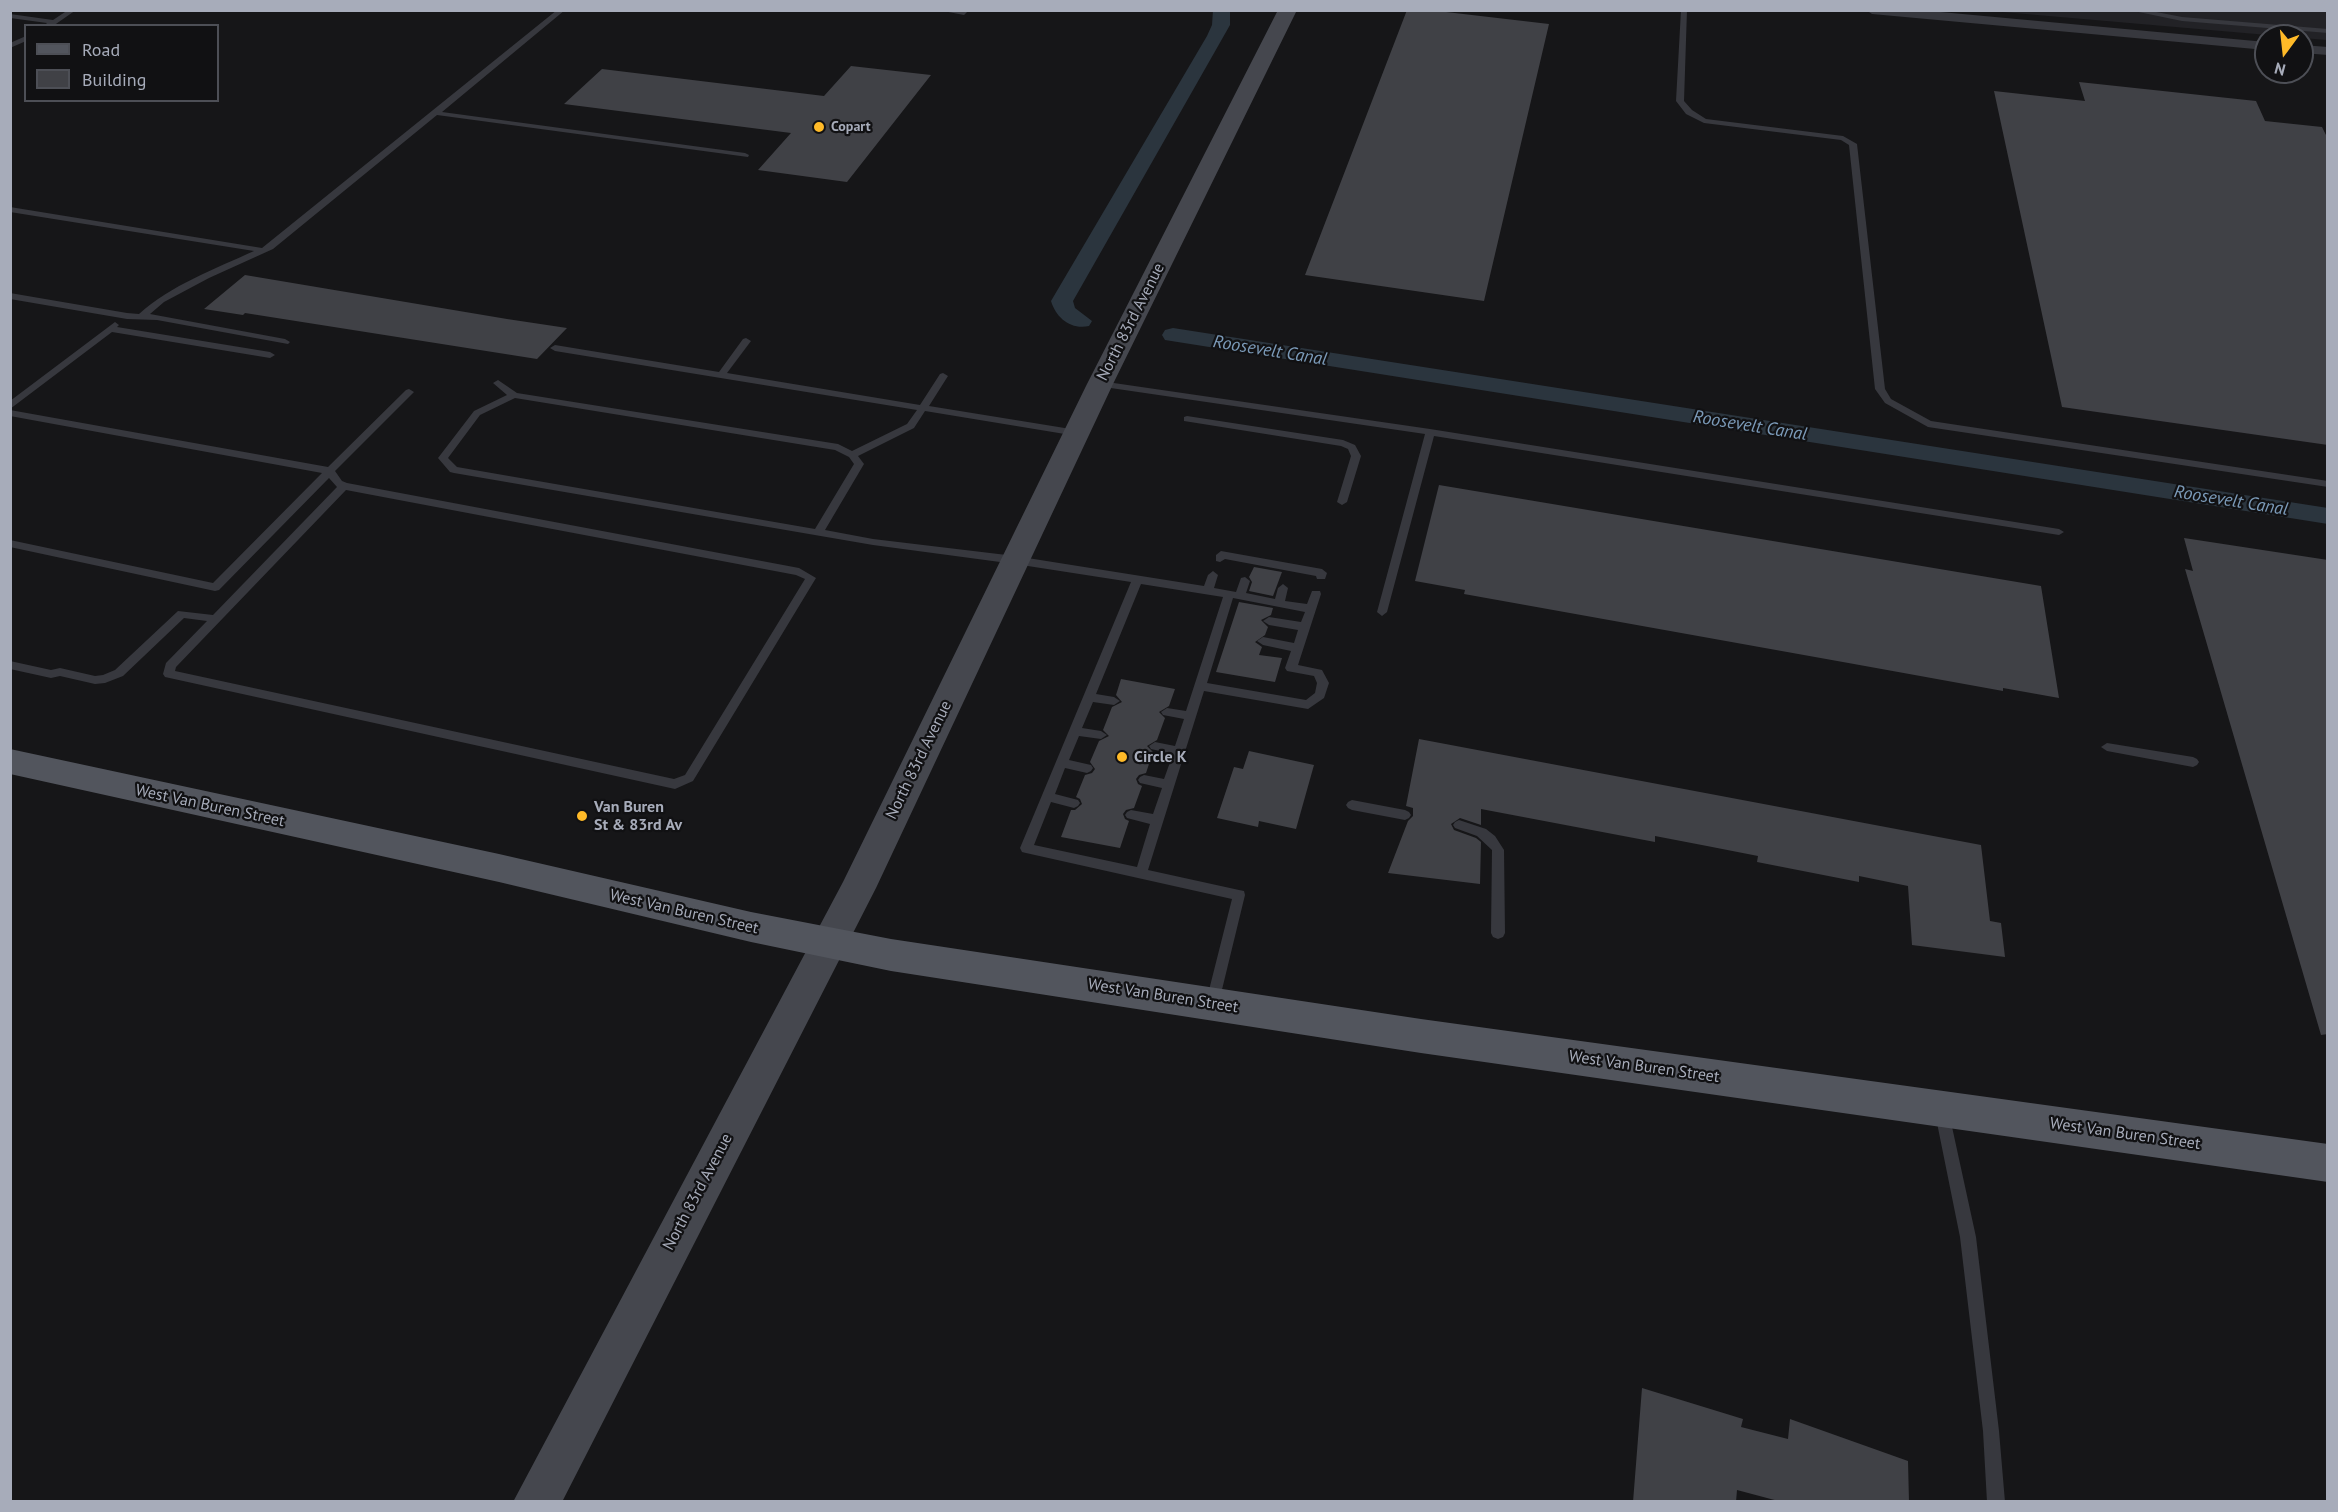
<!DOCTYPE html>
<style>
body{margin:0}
#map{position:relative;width:2338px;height:1512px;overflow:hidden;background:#161618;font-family:"PT Sans",sans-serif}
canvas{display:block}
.frame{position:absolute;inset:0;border:12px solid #a7acba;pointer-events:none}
.legend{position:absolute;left:24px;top:24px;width:195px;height:78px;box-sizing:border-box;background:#111113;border:2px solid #4d4f56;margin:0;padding:8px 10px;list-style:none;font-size:18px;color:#a7acba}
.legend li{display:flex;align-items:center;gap:12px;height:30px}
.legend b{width:30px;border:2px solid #4d4f56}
.north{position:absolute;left:2254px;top:24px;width:60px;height:60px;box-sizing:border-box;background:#111113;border:2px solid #4d4f56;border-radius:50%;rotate:195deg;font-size:16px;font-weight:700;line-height:24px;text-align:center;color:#a7acba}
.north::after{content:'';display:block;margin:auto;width:21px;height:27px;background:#ffba28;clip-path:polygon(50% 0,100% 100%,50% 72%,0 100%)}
</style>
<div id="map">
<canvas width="2338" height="1512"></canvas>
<div class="frame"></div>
<ul class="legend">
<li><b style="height:8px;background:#52555d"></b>Road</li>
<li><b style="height:16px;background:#404146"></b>Building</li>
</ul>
<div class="north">N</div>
</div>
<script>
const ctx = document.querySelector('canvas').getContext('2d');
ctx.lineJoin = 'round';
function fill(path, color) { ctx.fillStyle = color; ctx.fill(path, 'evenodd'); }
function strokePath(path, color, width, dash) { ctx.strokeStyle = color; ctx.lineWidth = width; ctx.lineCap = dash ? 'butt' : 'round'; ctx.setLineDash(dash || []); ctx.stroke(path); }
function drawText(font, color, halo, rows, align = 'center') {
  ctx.font = font + ' "PT Sans",sans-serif'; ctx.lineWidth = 4.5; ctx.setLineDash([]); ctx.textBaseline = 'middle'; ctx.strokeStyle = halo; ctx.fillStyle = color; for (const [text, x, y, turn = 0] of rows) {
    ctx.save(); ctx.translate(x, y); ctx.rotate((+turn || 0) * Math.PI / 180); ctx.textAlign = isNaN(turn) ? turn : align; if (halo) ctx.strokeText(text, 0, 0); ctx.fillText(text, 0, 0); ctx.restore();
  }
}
fill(new Path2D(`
 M 1991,11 L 2327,11 L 2327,40 L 2302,38 L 2302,36 L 2279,36 Z`), '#222226');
fill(new Path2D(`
 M 1213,10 L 1230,10 L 1230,25 L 1073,301 L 1075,308 L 1092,321 L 1089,326 C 1071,330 1056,318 1051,301 L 1207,36 L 1212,25 Z
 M 1173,328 L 2328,508 L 2328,524 L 1165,340 L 1162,335 L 1165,330 Z`), '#2b353e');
fill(new Path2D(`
 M 1407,10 L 1429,10 L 1549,24 L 1484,301 L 1305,275 Z
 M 851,66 L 931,75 L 847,182 L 758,170 L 791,133 L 564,104 L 602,69 L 824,96 Z
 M 2079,82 L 2256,101 L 2265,121 L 2322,127 L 2328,139 L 2328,445 L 2062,407 L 1994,91 L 2085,101 Z
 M 245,275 L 507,319 L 567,328 L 537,359 L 245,313 L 243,315 L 204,309 Z
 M 1439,485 L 2041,586 L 2059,698 L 2003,688 L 2003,691 L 1854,664 L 1464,594 L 1465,590 L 1415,581 Z
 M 2184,538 L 2328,560 L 2328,1034 L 2321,1035 L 2185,569 L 2193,571 Z
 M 1254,567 L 1282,572 L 1273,596 L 1249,591 L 1252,582 L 1249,577 Z
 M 1239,602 L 1273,608 L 1271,615 L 1261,620 L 1268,627 L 1265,635 L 1255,642 L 1262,647 L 1259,655 L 1282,658 L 1275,682 L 1216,672 Z
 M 1121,679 L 1175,689 L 1169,706 L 1159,712 L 1165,718 L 1157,740 L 1147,746 L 1153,752 L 1146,773 L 1139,775 L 1136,779 L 1138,784 L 1142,786 L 1134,808 L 1126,810 L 1123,814 L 1125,819 L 1129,821 L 1120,848 L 1061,837 L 1071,810 L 1075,810 L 1082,804 L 1080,799 L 1076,797 L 1085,775 L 1092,773 L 1095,769 L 1090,762 L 1099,741 L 1109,736 L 1103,730 L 1112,707 L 1122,702 L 1116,695 Z
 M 1419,739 L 1981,845 L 1990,921 L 2001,923 L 2005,957 L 1912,945 L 1908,886 L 1859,876 L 1859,882 L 1757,862 L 1758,856 L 1707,846 L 1655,836 L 1655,842 L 1481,809 L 1481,825 L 1460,818 L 1451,824 L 1454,830 L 1476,838 L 1481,842 L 1480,884 L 1388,873 L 1408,821 L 1413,816 L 1413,808 L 1406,806 Z
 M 1249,751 L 1314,765 L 1296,829 L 1259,821 L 1258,827 L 1217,818 L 1234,767 L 1243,769 Z
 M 1642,1388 L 1743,1419 L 1741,1427 L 1788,1439 L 1790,1419 L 1908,1461 L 1909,1502 L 1782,1502 L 1737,1490 L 1736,1502 L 1633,1502 Z`), '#404146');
fill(new Path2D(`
 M 68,10 L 76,10 L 53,26 L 44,26 L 47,23 L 10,18 L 10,14 L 53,20 Z
 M 557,10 L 565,10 L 442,112 L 745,153 L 749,155 L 748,157 L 437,115 L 273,249 L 209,278 L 164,302 L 150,314 L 285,339 L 290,342 L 288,344 L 157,320 L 127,319 L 10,299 L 10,293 L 127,313 L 139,314 C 171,285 215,269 254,251 L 10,212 L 10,207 L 262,248 Z
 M 938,10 L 969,10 L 964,15 Z
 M 1681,10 L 1687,10 L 1684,101 L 1692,110 L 1706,119 L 1843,136 L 1857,144 L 1885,389 L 1891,399 L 1931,421 L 2328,481 L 2328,487 L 1928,427 L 1885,403 L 1875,389 L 1849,145 L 1841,140 L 1704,123 L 1686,114 L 1676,101 Z
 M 2129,10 L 2146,10 L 2182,17 L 2328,29 L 2328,33 L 2182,21 Z
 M 26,36 L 26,41 L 10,48 L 10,43 Z
 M 115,322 L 119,325 L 117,327 L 270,352 L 275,355 L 270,358 L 112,332 L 10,409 L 10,401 Z
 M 746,338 L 751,341 L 727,373 L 920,405 L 940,374 L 943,373 L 948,376 L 929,406 L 1077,430 L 1082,433 L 1077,436 L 925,411 L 914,428 L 858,456 L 864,464 L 825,530 L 873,539 L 1015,556 L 1204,586 L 1208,575 L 1213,571 L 1218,575 L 1214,588 L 1236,592 L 1241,578 L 1245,577 L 1250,581 L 1246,593 L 1275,599 L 1278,588 L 1283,584 L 1288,588 L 1285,601 L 1307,604 L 1312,591 L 1320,591 L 1321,594 L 1298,665 L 1322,670 L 1329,683 L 1324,698 L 1308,709 L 1204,691 L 1148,870 L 1239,890 L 1244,891 L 1245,895 L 1218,1006 L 1213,1008 L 1208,1006 L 1206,1002 L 1232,899 L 1026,853 L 1022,852 L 1020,848 L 1131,582 L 1015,564 L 873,545 L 454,473 L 450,472 L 438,458 L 474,411 L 507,395 L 493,383 L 498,380 L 517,393 L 838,444 L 852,451 L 907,424 L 917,410 L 555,351 L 550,348 L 555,345 L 719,372 L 743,339 ZM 515,398 L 835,450 L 849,457 L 854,464 L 815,529 L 457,467 L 448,458 L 480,415 ZM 1141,584 L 1223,597 L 1186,711 L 1167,708 L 1161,712 L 1163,715 L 1184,719 L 1175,746 L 1155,742 L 1149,746 L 1151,749 L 1173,754 L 1164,779 L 1144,775 L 1140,777 L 1138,780 L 1140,783 L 1162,788 L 1153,814 L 1131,810 L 1127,812 L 1125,815 L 1127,818 L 1150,824 L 1137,867 L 1034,845 L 1051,802 L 1074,808 L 1078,806 L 1080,803 L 1078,800 L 1055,794 L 1065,768 L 1087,773 L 1091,771 L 1093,768 L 1091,765 L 1069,760 L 1079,736 L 1101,739 L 1107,735 L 1101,731 L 1082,728 L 1093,702 L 1114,705 L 1120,701 L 1114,697 L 1096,694 ZM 1233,598 L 1305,612 L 1301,622 L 1269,617 L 1263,621 L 1269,625 L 1298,630 L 1294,643 L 1263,637 L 1257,641 L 1263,645 L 1291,651 L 1285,668 L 1287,671 L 1314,676 L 1317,683 L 1315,693 L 1306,700 L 1207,683 Z
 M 1100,381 L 1430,429 L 2059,529 L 2064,532 L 2059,535 L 1434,436 L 1387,612 L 1382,616 L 1377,612 L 1425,434 L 1097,386 L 1095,384 Z
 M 409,389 L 414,392 L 335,471 L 342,481 L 347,483 L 799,568 L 816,578 L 693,781 L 675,789 L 165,677 L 163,674 L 166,663 L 207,621 L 184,618 L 123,676 L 105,683 L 95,684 L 60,676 L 51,678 L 10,669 L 10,661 L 51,670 L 60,668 L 95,676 L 103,675 L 115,670 L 178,611 L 213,615 L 337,487 L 329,478 L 219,590 L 215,591 L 10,547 L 10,540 L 213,583 L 322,473 L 10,416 L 10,410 L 328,467 L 406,390 ZM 346,490 L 796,575 L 805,579 L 685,775 L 674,779 L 175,671 L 176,667 Z
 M 1187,416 L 1343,440 L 1355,445 L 1361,456 L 1347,502 L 1342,505 L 1337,502 L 1351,456 L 1348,449 L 1341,446 L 1184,421 L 1184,417 Z
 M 1221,551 L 1322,569 L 1327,573 L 1325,579 L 1317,579 L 1316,576 L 1225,559 L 1220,562 L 1216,561 L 1216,555 Z
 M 2107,743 L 2193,757 L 2197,759 L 2199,762 L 2197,765 L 2193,767 L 2107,751 L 2101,747 Z
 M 1352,800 L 1405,810 L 1409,812 L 1411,815 L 1409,818 L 1405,820 L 1352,810 L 1348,808 L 1346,805 L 1348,802 Z
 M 1459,820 L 1486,829 L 1495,836 L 1504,850 L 1505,933 L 1503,937 L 1498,939 L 1493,937 L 1491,933 L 1492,850 L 1477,836 L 1455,828 L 1453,825 L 1455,822 Z
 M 1942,1106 L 1947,1108 L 1949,1113 L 1976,1237 L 1999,1431 L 2005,1502 L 1987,1502 L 1983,1431 L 1960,1237 L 1935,1113 L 1937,1108 Z`), '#37383e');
fill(new Path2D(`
 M 1866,10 L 1919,10 L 2266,42 L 2266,50 L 1872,14 Z
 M 2302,45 L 2328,47 L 2328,55 L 2302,53 Z`), '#37383e');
fill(new Path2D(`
 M 1278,10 L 1297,10 L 1113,384 L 876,888 L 562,1502 L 513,1502 L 843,882 L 1087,384 Z`), '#45474e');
fill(new Path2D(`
 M 10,749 L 499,854 L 751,912 L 891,939 L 1421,1019 L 2328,1144 L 2328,1182 L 1421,1053 L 891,971 L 751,942 L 499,882 L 10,774 Z`), '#52555d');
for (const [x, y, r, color] of [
 [819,127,6,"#ffba28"],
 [1122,757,6,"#ffba28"],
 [582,816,6,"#ffba28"]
]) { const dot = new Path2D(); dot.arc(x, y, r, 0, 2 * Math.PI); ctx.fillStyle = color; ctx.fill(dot); strokePath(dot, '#111113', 2); }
drawText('bold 14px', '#a7acba', '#111113', [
 ["Copart",831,127]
], 'left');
drawText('16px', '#a7acba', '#111113', [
 ["North 83rd Avenue",1131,322,-63],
 ["North 83rd Avenue",919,760,-64],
 ["West Van Buren Street",210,806,12],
 ["West Van Buren Street",684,912,13],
 ["West Van Buren Street",1163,996,9],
 ["West Van Buren Street",1644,1067,8],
 ["West Van Buren Street",2125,1134,8],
 ["North 83rd Avenue",698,1192,-62]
]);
drawText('bold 16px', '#a7acba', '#111113', [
 ["Circle K",1134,757],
 ["Van Buren",594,807],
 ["St & 83rd Av",594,825]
], 'left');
drawText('italic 18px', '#7b9ab8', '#111113', [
 ["Roosevelt Canal",1270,351,9],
 ["Roosevelt Canal",1750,426,9],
 ["Roosevelt Canal",2231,501,9]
]);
</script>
